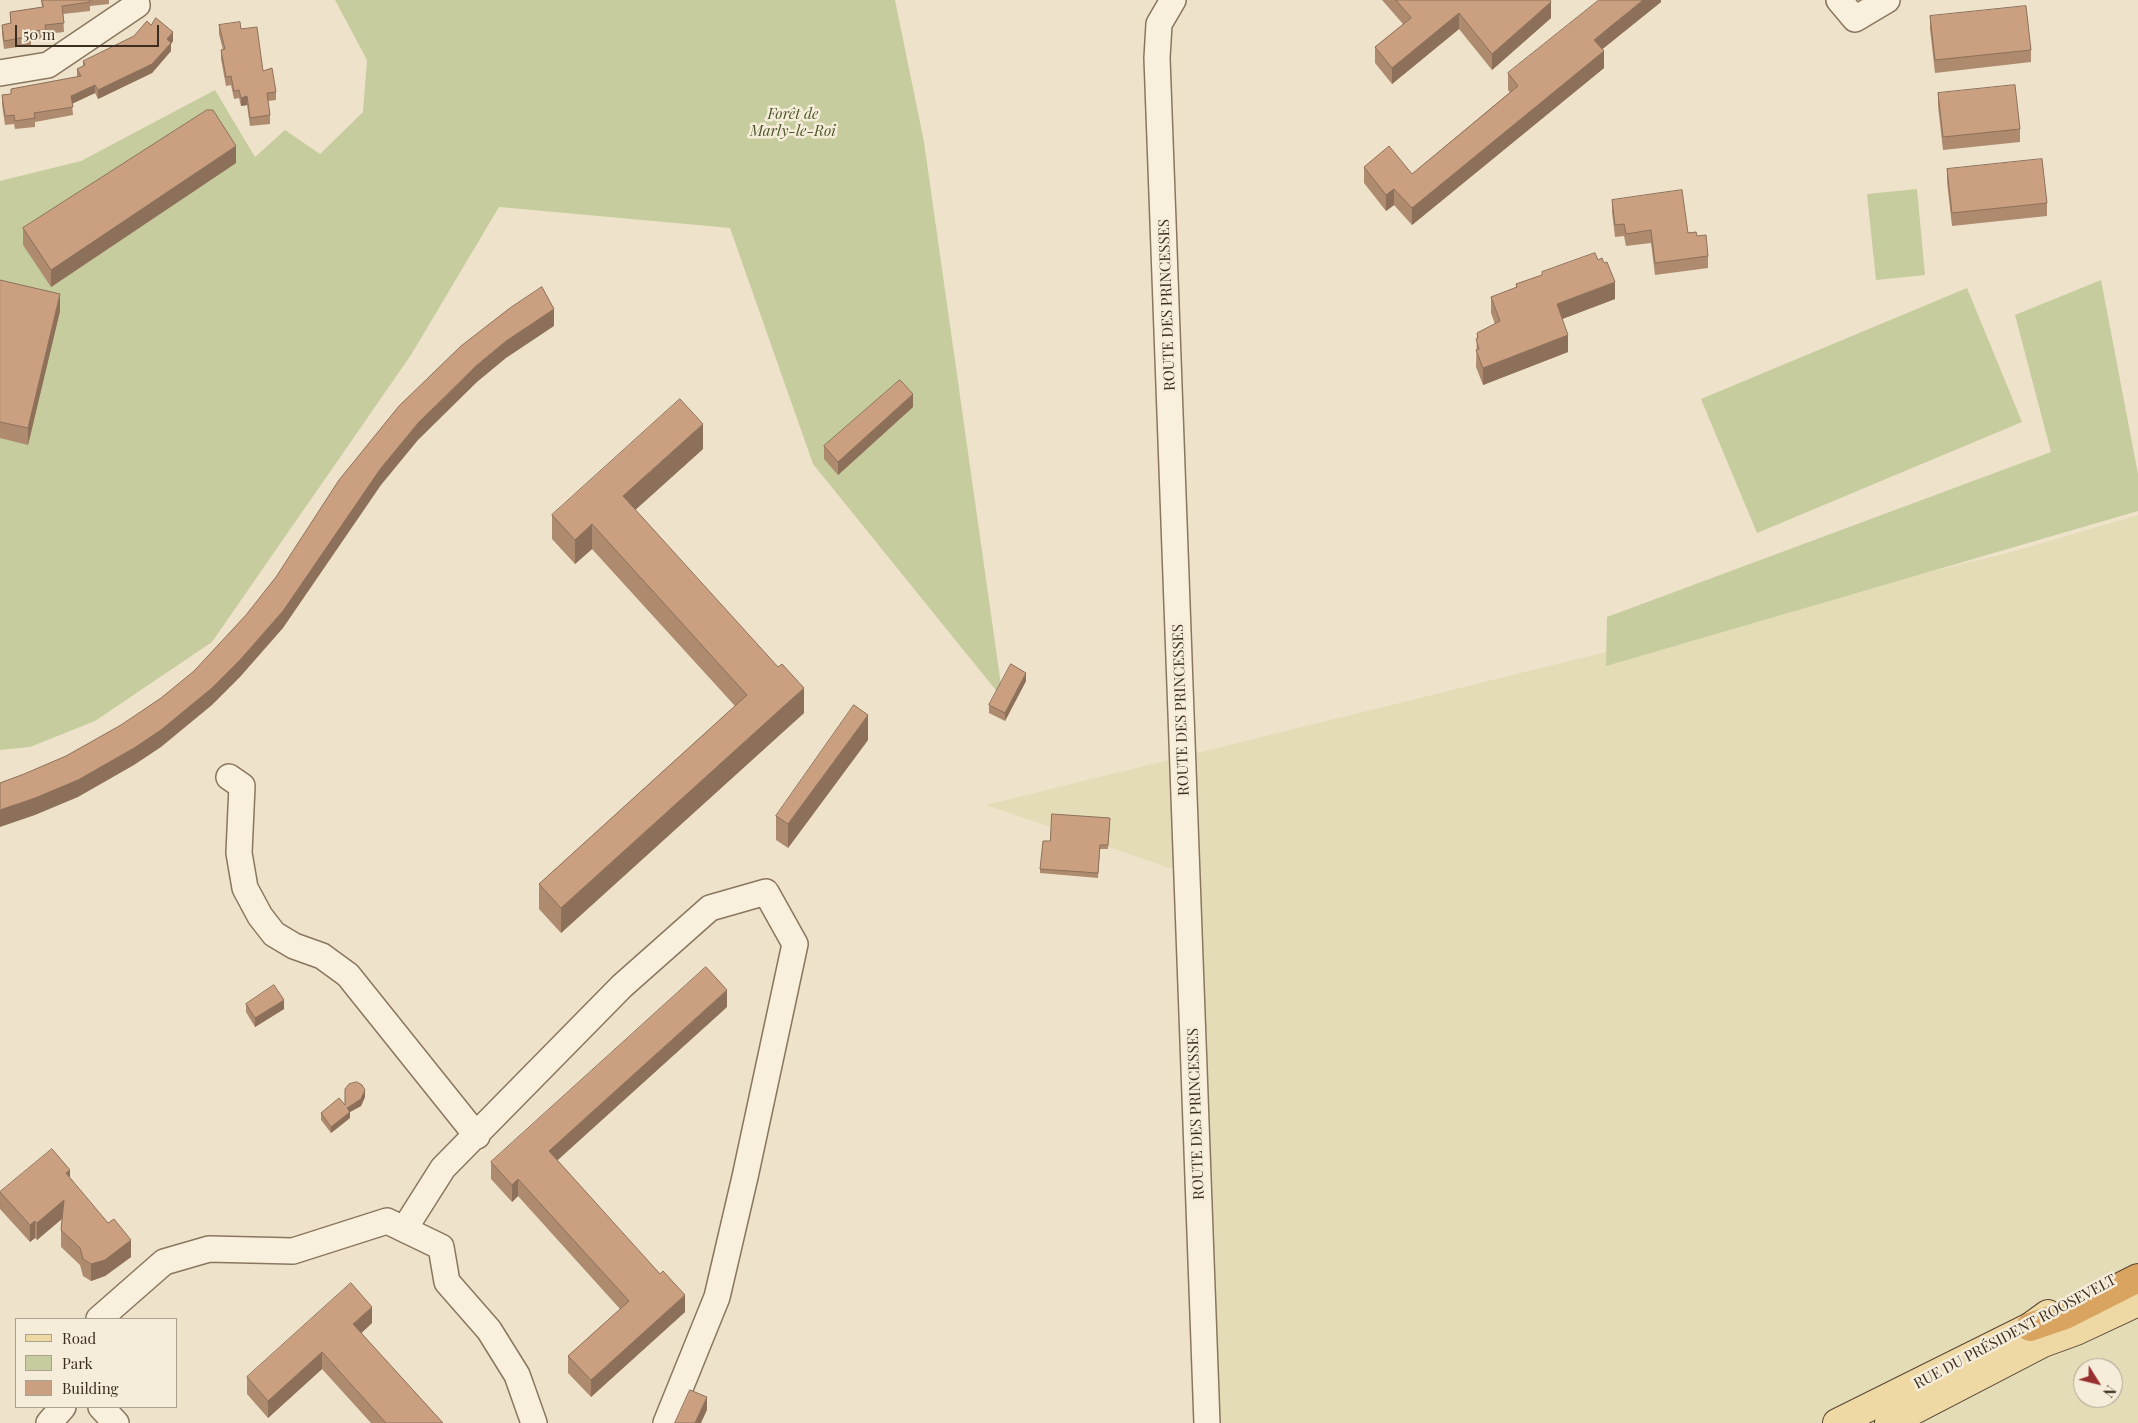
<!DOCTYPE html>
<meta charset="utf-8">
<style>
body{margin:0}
#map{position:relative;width:2138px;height:1423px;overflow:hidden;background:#eee3ca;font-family:"Playfair Display",serif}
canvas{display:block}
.legend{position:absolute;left:15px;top:1318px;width:162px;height:90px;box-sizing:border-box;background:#f5edd9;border:1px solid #aba18f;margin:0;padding:6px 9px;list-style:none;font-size:15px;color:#3b2e21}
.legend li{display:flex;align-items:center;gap:10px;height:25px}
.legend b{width:25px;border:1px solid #aba18f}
.north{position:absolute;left:2073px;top:1358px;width:50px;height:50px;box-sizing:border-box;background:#f5edd9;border:1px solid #aba18f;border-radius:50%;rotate:126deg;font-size:14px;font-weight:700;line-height:20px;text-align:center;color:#3b2e21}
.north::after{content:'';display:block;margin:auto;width:18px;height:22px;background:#973030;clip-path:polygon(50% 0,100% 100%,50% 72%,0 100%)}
.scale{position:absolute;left:15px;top:25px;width:144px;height:22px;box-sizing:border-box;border:2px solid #3b2e21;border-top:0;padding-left:6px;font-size:15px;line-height:18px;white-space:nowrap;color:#3b2e21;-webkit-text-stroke:4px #f5edd9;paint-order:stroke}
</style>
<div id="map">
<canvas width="2138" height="1423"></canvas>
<ul class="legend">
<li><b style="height:6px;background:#eed8a4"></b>Road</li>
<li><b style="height:14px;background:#c6cc9e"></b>Park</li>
<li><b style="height:14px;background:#caa081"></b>Building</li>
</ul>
<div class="north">N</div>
<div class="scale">50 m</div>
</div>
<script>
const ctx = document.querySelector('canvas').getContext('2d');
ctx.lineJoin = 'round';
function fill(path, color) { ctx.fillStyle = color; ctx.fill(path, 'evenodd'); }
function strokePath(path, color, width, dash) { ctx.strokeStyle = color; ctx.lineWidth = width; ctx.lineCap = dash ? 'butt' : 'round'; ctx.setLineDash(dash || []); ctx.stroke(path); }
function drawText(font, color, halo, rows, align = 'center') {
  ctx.font = font + ' "Playfair Display",serif'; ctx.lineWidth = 5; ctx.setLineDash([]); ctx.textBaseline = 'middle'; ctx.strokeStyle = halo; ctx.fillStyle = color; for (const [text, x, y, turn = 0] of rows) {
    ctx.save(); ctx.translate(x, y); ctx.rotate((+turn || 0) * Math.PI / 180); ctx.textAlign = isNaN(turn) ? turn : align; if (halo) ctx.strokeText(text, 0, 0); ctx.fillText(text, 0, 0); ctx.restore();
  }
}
fill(new Path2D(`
 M 2138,515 L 2138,1423 L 1207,1423 L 1187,874 L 986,805 L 2015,551 ZM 2083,1368 L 2113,1368 L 2113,1398 L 2083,1398 Z`), '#e3dcb7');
fill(new Path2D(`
 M 335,0 L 895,0 L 924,142 L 1003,699 L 813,464 L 730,228 L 499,207 L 411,355 L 212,642 L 95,721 L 30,747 L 0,750 L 0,181 L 81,161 L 215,90 L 255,157 L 285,130 L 320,154 L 363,112 L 367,60 Z
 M 1917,189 L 1925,275 L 1876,280 L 1867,194 Z
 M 2101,280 L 2138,474 L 2138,511 L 1606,666 L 1607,617 L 2051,452 L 2015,315 Z
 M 1967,288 L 2022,422 L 1757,533 L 1701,399 Z`), '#c6cc9e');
const minor = new Path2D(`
 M 1173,0 L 1159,24 L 1157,58 L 1207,1423
 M 1839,0 L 1855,19 L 1887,0
 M 0,73 L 48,65 L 137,5 L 136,0
 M 229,777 L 242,786 L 239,853 L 245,888 L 260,916 L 274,934 L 294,946 L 322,956 L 348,975 L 477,1136
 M 405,1228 L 443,1168 L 622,986 L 710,908 L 766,892 L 795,944 L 745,1177 L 717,1297 L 666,1423
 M 99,1319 L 164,1262 L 209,1249 L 293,1251 L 387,1221 L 441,1247 L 447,1282 L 489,1330 L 517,1375 L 534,1423
 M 101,1407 L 116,1423
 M 49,1423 L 63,1407`);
const major = new Path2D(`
 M 1837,1423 L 2030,1327 L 2048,1314
 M 1889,1423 L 2043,1343 L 2076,1331 L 2138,1302`);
const highway = new Path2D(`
 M 2030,1327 L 2065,1315 L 2138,1278`);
strokePath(minor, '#8a765e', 28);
strokePath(major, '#584432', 30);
strokePath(highway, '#584432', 30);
strokePath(minor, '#f8f0dd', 25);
strokePath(major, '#eed8a4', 28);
strokePath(highway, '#d8a45f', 28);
fill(new Path2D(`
 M 41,0 L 109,0 L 109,4 L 90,6 L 90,11 L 63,14 L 64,32 L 46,34 L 46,38 L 31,40 L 31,45 L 4,49 L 2,34 L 2,25 L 10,23 L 10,12 L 42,7 Z
 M 1382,0 L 1550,0 L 1551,18 L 1492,70 L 1459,29 L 1392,84 L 1375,63 L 1375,47 L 1403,24 Z
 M 1661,0 L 1661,2 L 1602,49 L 1604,68 L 1412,225 L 1394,205 L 1386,211 L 1364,183 L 1364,167 L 1412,174 L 1510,92 L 1508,90 L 1508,73 Z
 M 1930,16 L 2031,50 L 2031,62 L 1935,73 L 1930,29 Z
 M 219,25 L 241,29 L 263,71 L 276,92 L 276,100 L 268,101 L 270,115 L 270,124 L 250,126 L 247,105 L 241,106 L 239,98 L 234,99 L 231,85 L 226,86 L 221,59 L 221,50 L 223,50 L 219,34 Z
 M 173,41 L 171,44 L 171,51 L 152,73 L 98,99 L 95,93 L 72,104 L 73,115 L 35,122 L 35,127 L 15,129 L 14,124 L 5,125 L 2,104 L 2,95 L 11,94 L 11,89 L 77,77 L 77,69 L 83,66 L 83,61 Z
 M 1938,93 L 2020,129 L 2020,142 L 1943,150 L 1938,106 Z
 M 236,163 L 51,287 L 23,245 L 23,228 Z
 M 1947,169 L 2047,203 L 2047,216 L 1952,226 L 1947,182 Z
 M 1612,200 L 1697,236 L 1708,256 L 1708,268 L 1655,275 L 1651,243 L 1626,246 L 1624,236 L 1615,237 L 1612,212 Z
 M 1542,272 L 1615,299 L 1562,319 L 1568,352 L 1483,385 L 1476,367 L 1477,333 L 1495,324 L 1491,313 L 1491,297 L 1516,288 L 1516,284 L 1542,275 Z
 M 0,280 L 60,311 L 28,445 L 0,438 Z
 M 913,407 L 838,475 L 824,459 L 824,446 Z
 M 703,449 L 635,510 L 804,713 L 561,933 L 539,909 L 539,884 L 735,706 L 592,549 L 575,564 L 552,539 L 552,515 Z
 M 1026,681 L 1005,721 L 989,713 L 989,705 Z
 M 868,740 L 788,848 L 776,840 L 776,816 Z
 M 1110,822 L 1108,849 L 1100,849 L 1098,878 L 1040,873 L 1040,869 L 1050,841 Z
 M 246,1004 L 284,1009 L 255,1027 L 246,1012 Z
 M 727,1007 L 557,1160 L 685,1312 L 591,1397 L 568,1373 L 568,1356 L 620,1309 L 518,1196 L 512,1202 L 491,1179 L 491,1162 Z
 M 365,1097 L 361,1106 L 350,1112 L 350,1118 L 331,1133 L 321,1120 L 321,1113 L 345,1105 Z
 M 70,1178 L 131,1257 L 105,1276 L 91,1281 L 83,1276 L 80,1265 L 61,1247 L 61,1230 L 62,1219 L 37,1240 L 35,1238 L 30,1242 L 0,1209 L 0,1192 Z
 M 372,1323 L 361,1333 L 443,1423 L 371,1423 L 322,1369 L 268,1418 L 247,1394 L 247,1377 Z`), '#ae8a6f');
fill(new Path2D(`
 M 1643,0 L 1661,0 L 1661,2 L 1594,56 L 1594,40 Z
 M 1551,2 L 1551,18 L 1492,70 L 1492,54 Z
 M 1459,13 L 1459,29 L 1392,84 L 1392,68 Z
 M 173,32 L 173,41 L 171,44 L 171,51 L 152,73 L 98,99 L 98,90 L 167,39 Z
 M 1604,51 L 1604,68 L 1412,225 L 1412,208 Z
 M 95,85 L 95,93 L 71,104 L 71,96 Z
 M 247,96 L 247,105 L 241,106 L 241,98 Z
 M 236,146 L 236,163 L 51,287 L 51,270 Z
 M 1394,189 L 1394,205 L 1386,211 L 1386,195 Z
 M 1615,282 L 1615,299 L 1557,321 L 1557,304 Z
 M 60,294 L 60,311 L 28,445 L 28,428 Z
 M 554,309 L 554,326 L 506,358 L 477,382 L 418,440 L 381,485 L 283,628 L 240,677 L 212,705 L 161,747 L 134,765 L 78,797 L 35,815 L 0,827 L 0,810 L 134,748 L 381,468 L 418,423 L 477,365 L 506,341 Z
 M 1568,335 L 1568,352 L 1483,385 L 1483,368 Z
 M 913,394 L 913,407 L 838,475 L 838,462 Z
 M 703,424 L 703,449 L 623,521 L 623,496 Z
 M 592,524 L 592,549 L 575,564 L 575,540 Z
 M 1026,673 L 1026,681 L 1005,721 L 1005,713 Z
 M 804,688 L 804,713 L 561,933 L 561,908 Z
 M 868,715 L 868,740 L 788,848 L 788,824 Z
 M 727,990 L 727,1007 L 549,1168 L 549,1151 Z
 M 284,1000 L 284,1009 L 255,1027 L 255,1018 Z
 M 365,1090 L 365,1097 L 361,1106 L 350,1112 L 350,1118 L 331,1133 L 331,1127 L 347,1108 Z
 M 70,1170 L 70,1186 L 66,1173 Z
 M 518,1179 L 518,1196 L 512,1202 L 512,1185 Z
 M 64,1200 L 64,1217 L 37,1240 L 37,1223 Z
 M 35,1221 L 35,1238 L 30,1242 L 30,1225 Z
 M 131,1240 L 131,1257 L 105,1276 L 91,1281 L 91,1264 Z
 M 685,1295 L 685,1312 L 591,1397 L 591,1380 Z
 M 372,1307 L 372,1323 L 353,1341 L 353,1324 Z
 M 322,1352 L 322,1369 L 268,1418 L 268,1401 Z
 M 707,1397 L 707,1410 L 701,1423 L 695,1423 Z`), '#8d705a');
const building = new Path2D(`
 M 42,0 L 90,0 L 90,2 L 62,6 L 64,23 L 45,25 L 46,30 L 31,31 L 31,36 L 4,41 L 2,25 L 11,23 L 10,12 L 43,7 Z
 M 1396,0 L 1550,0 L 1551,2 L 1492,54 L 1459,13 L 1392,68 L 1375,47 L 1411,18 Z
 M 1599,0 L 1643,0 L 1594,40 L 1604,51 L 1412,208 L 1394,189 L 1386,195 L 1364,167 L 1389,146 L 1412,174 L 1518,86 L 1508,73 Z
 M 2026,6 L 2031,50 L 1935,60 L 1930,16 Z
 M 156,18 L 173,32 L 167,39 L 171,43 L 152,64 L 98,90 L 95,85 L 71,96 L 73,107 L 34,113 L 35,118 L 15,121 L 14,115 L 5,116 L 2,95 L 11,94 L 11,89 L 81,76 L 77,69 L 85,65 L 83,61 L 134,36 L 147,21 L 151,25 Z
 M 240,22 L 241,29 L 257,27 L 263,71 L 272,68 L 276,92 L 267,93 L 270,115 L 250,118 L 247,96 L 241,98 L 239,90 L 234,91 L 231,76 L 226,77 L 221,50 L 225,49 L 219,25 Z
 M 2015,85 L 2020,129 L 1943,137 L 1938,93 Z
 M 207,110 L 213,110 L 236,146 L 51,270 L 23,228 Z
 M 2042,159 L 2047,203 L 1952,213 L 1947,169 Z
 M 1682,190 L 1688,233 L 1696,232 L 1697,236 L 1706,235 L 1708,256 L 1655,263 L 1651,230 L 1626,234 L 1624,224 L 1615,225 L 1612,200 Z
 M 1595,253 L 1598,260 L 1602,258 L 1604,263 L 1607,262 L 1615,282 L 1557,304 L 1568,335 L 1483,368 L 1476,350 L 1479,349 L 1476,339 L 1478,338 L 1477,333 L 1500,321 L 1491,297 L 1517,287 L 1516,284 L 1542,275 L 1542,272 Z
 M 0,280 L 60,294 L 28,428 L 0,422 Z
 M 542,287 L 554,309 L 506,341 L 477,365 L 418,423 L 381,468 L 283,611 L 240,660 L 212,688 L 161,730 L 134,748 L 78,780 L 35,798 L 0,810 L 0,783 L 24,774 L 66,756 L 121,725 L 161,698 L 194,671 L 246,615 L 276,577 L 339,480 L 399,406 L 461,346 L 510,308 Z
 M 900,380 L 913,394 L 838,462 L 824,446 Z
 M 680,399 L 703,424 L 623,496 L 778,667 L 782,664 L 804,688 L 561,908 L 539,884 L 747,695 L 592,524 L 575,540 L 552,515 Z
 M 1011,664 L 1026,673 L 1005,713 L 989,705 Z
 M 854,705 L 868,715 L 788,824 L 776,816 Z
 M 1052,814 L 1110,818 L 1108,845 L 1100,845 L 1098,873 L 1040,869 L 1043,841 L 1050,841 Z
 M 706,967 L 727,990 L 549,1151 L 660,1274 L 663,1271 L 685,1295 L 591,1380 L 568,1356 L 629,1301 L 518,1179 L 512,1185 L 491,1162 Z
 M 274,985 L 284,1000 L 255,1018 L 246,1004 Z
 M 357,1082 L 362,1085 L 365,1090 L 361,1099 L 347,1108 L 350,1112 L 331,1127 L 321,1113 L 339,1098 L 345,1105 L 345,1089 L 349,1084 Z
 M 52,1149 L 70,1170 L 66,1173 L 108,1223 L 114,1219 L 131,1240 L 105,1260 L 91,1264 L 83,1259 L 80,1248 L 61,1230 L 64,1200 L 37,1223 L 35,1221 L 30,1225 L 0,1192 Z
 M 351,1283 L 372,1307 L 353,1324 L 443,1423 L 386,1423 L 322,1352 L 268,1401 L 247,1377 Z
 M 690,1390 L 707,1397 L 695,1423 L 675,1423 Z`);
fill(building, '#caa081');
strokePath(building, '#8d705a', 1);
drawText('italic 15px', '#4b5729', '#f5edd9', [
 ["Forêt de",793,114],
 ["Marly-le-Roi",793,131]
]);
drawText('15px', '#3b2e21', '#f5edd9', [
 ["ROUTE DES PRINCESSES",1167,305,-92],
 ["ROUTE DES PRINCESSES",1181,710,-92],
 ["ROUTE DES PRINCESSES",1196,1114,-92],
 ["RUE DU PRÉSIDENT ROOSEVELT",2015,1332,-28]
]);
</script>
